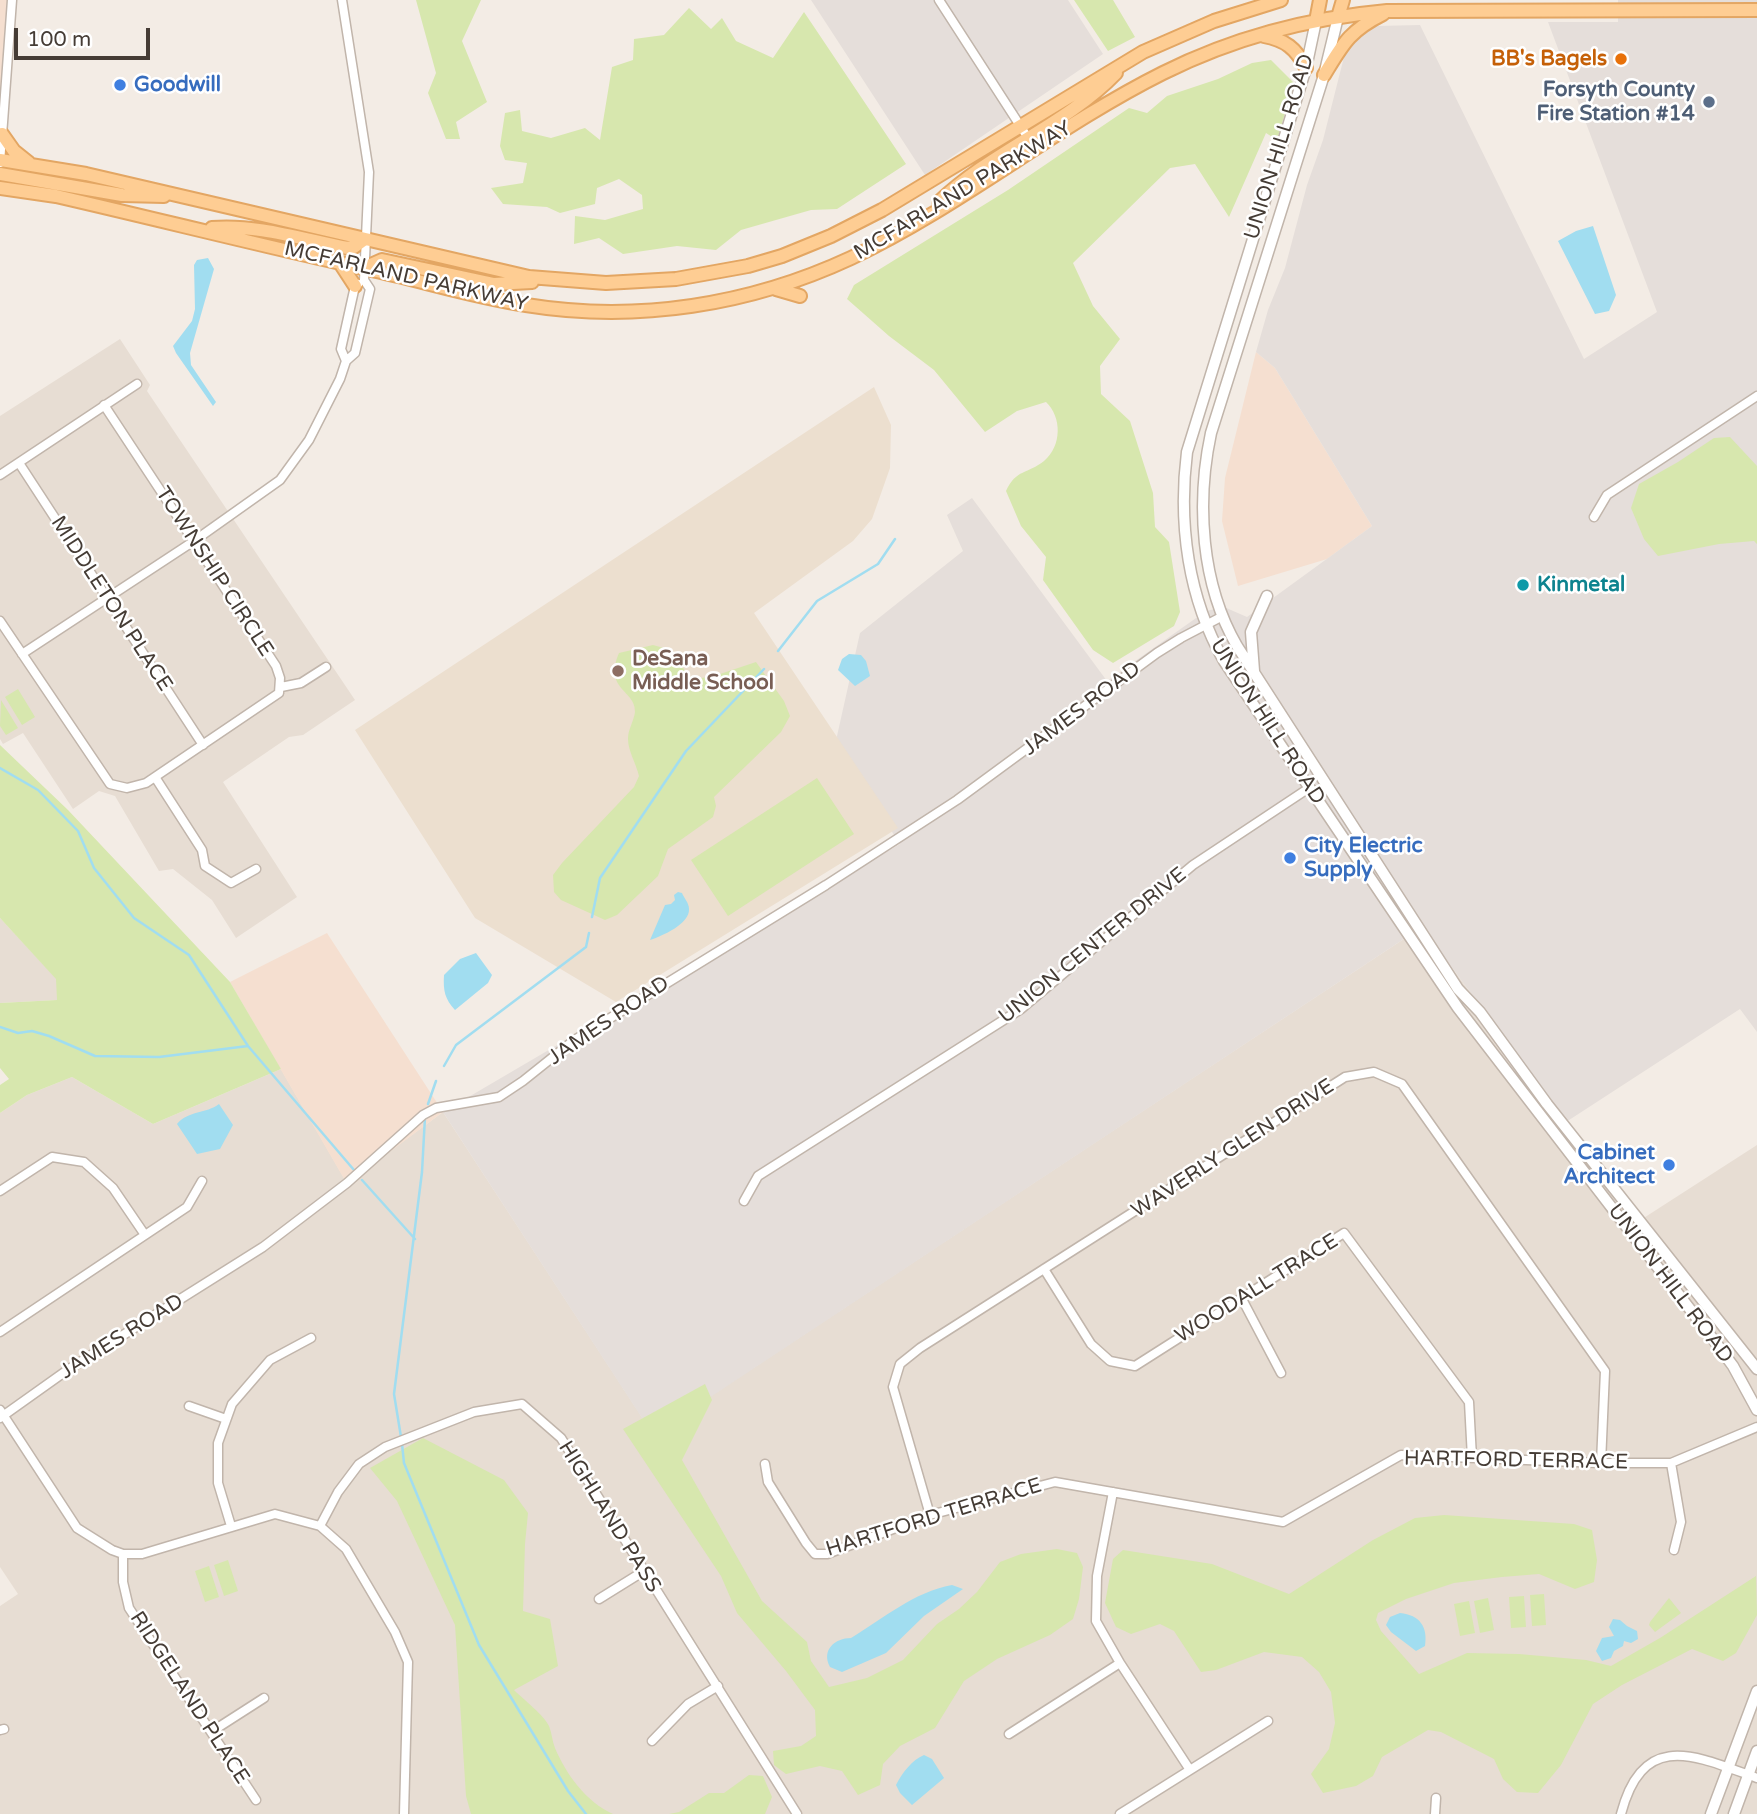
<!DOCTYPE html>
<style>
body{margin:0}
#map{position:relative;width:1757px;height:1814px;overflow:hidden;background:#f3ece5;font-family:"Varela Round",sans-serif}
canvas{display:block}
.scale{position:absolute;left:14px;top:28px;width:136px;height:32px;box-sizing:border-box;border:4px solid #453c35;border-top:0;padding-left:9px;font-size:21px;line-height:24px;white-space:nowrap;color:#453c35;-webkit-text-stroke:5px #fff;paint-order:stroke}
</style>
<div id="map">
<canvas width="1757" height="1814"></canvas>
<div class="scale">100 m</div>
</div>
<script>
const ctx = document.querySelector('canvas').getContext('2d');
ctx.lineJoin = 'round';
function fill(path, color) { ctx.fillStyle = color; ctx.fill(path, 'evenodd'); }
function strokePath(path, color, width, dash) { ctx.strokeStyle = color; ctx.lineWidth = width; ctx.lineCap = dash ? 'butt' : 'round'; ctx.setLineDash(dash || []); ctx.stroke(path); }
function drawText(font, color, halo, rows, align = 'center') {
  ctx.font = font + ' "Varela Round",sans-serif'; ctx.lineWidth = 5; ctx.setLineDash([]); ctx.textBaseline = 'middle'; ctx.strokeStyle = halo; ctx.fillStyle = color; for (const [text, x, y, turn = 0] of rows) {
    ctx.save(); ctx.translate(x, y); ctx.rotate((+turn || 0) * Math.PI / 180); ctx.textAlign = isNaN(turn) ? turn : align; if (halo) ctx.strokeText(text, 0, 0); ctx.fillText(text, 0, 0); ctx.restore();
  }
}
fill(new Path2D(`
 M 120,339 L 150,385 L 147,391 L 355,700 L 303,735 L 289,737 L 223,782 L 297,897 L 236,938 L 212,900 L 173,869 L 159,871 L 115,796 L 99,791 L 73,809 L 23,733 L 3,744 L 0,739 L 0,416 Z
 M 0,918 L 57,979 L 57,1000 L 0,1003 Z
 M 1422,927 L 1639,1221 L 1757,1145 L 1757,1814 L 0,1814 L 0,1606 L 18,1594 L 0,1567 L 0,1113 L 27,1095 L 72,1077 L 153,1124 L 281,1069 L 347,1183 L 443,1112 L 653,1434 Z`), '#e7ddd3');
fill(new Path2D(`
 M 0,0 L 11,0 L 6,70 L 0,94 Z
 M 1256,352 L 1275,368 L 1372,526 L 1327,559 L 1238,586 L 1222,521 L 1225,478 Z
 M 327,933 L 443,1112 L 347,1184 L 230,982 Z`), '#f5dfd0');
fill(new Path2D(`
 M 811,0 L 1068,0 L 1103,54 L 925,175 Z
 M 1618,0 L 1757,0 L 1757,1032 L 1740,1009 L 1566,1122 L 1422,927 L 653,1435 L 443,1112 L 900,844 L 835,745 L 860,633 L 963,551 L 947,515 L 972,498 L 1107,681 L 1206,611 L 1224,607 L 1247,617 L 1372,526 L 1275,368 L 1256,352 L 1268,310 L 1285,268 L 1307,185 L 1323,140 L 1345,53 L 1358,34 L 1377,26 L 1420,25 L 1584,359 L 1657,312 L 1548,22 L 1618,22 Z`), '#e5deda');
fill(new Path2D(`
 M 874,387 L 891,425 L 890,468 L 872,519 L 853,541 L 754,613 L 898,828 L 616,1002 L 475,918 L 355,730 Z`), '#ecdfcf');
fill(new Path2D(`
 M 416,0 L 481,0 L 462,41 L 487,102 L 456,122 L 460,139 L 446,139 L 428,93 L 436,73 Z
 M 1074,0 L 1113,0 L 1135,37 L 1108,51 Z
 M 689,8 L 711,29 L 722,18 L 736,41 L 773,58 L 804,12 L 906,164 L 837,209 L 811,210 L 741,230 L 716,250 L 677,246 L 623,254 L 599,238 L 574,244 L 575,216 L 605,220 L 643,209 L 642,195 L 619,179 L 597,188 L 595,204 L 560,213 L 547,207 L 503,204 L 491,188 L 523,183 L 527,163 L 505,160 L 500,146 L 505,113 L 520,110 L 522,131 L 551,138 L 585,128 L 600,140 L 612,67 L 633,60 L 634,39 L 664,35 Z
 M 1271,60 L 1294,83 L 1277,140 L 1266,133 L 1229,217 L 1195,164 L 1170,168 L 1073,263 L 1093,306 L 1120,339 L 1100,366 L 1101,394 L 1130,421 L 1153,493 L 1155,527 L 1169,542 L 1180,612 L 1174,626 L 1113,663 L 1093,650 L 1043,580 L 1046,557 L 1021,526 L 1006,491 C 1016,469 1028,474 1044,461 C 1062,446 1062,417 1046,402 L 1017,411 L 985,432 L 934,370 L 889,336 L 847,299 L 854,285 L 1008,190 L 1129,108 L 1147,113 L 1167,96 L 1218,79 L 1252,63 Z
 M 1730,437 L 1757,466 L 1757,544 L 1754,541 L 1719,544 L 1658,556 L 1644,539 L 1631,508 L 1639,484 L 1678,462 L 1714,438 Z
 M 653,645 L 671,650 L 688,675 L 695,679 L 714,676 L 756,662 L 784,701 L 790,716 L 781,732 L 714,797 L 716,806 L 713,817 L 668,849 L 658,876 L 617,915 L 605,920 L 561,900 L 554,892 L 553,875 L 562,863 L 634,787 L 639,776 C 636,763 628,751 628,739 C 628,729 634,721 635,712 C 636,690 603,690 619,653 Z
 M 18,689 L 35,717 L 22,725 L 5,697 Z
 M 1,700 L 18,728 L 6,735 L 0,726 Z
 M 0,745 L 68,810 L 230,982 L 281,1069 L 153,1124 L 72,1077 L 27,1095 L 0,1113 L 0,1085 L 9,1079 L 0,1068 L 0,1003 L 57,1000 L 56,979 L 0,918 Z
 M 817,778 L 854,834 L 728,916 L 691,860 Z
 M 705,1384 L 712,1400 L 682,1460 L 762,1601 L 807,1642 L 811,1661 L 829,1687 L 867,1678 L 903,1660 L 937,1624 L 959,1609 L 977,1592 L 1000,1562 L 1021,1554 L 1057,1549 L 1077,1553 L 1083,1567 L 1079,1599 L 1073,1619 L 1050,1635 L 997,1659 L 964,1681 L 935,1728 L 900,1746 L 883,1764 L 880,1785 L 858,1795 L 842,1771 L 820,1766 L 786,1774 L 774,1765 L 773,1751 L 801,1746 L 816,1736 L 815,1710 L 786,1671 L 737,1613 L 721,1576 L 623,1429 Z
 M 423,1438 L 504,1480 L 528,1513 L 525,1544 L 523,1611 L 550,1619 L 558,1666 L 514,1690 C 524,1700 544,1715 549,1726 C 552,1733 552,1741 555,1748 C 566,1774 586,1802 613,1814 L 471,1814 L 466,1796 L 455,1625 L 397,1501 L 370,1468 Z
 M 1444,1515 L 1574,1524 L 1592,1530 L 1597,1560 L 1594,1582 L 1575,1589 L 1539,1574 L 1502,1577 L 1454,1583 L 1406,1599 L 1378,1613 L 1376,1620 L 1381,1631 L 1419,1674 L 1467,1653 L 1519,1654 L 1586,1660 L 1611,1666 L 1660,1638 L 1756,1576 L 1757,1615 L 1736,1653 L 1723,1661 L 1692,1649 L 1622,1685 L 1593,1704 L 1561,1765 L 1538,1793 L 1517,1792 L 1503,1779 L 1494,1759 L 1441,1732 L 1428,1730 L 1382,1757 L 1373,1776 L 1356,1786 L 1323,1793 L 1311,1774 L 1329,1749 L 1335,1723 L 1331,1692 L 1319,1672 L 1302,1657 L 1264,1652 L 1216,1670 L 1201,1672 L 1174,1631 L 1160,1624 L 1131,1634 L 1116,1627 L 1105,1603 L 1113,1559 L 1123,1550 L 1212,1564 L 1289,1594 L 1373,1540 L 1415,1518 Z
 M 228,1560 L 238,1591 L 224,1596 L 214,1565 Z
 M 209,1566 L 219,1597 L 205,1602 L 195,1571 Z
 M 1544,1594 L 1546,1625 L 1532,1626 L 1530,1595 Z
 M 1524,1596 L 1526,1627 L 1511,1628 L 1509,1597 Z
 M 1488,1598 L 1494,1630 L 1480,1633 L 1474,1601 Z
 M 1669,1598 L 1681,1613 L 1655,1632 L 1649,1625 L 1650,1622 Z
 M 1469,1601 L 1475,1633 L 1460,1636 L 1454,1604 Z
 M 749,1775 L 763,1776 L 772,1797 L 765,1814 L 669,1814 L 679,1812 L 709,1793 L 724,1793 Z`), '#d7e7ae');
fill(new Path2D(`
 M 1593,226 L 1616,295 L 1609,311 L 1595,314 L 1558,241 L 1576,231 Z
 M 208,258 L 214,269 L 190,353 L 191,365 L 216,402 L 213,406 L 176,353 L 173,346 L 192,321 L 195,309 L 194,265 L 197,260 Z
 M 849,654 L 861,655 L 866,661 L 870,676 L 855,686 L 838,670 L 842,659 Z
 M 678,892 L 682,893 C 684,898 689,903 689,909 C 690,924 662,936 650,940 L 665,905 L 671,904 L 675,900 L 674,895 Z
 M 476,953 L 492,975 L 488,983 L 455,1010 C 445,999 443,991 444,975 L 460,959 Z
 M 219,1104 L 233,1125 L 220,1149 L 197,1154 L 177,1124 C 189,1110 206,1114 219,1104 Z
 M 952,1585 L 963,1589 L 924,1616 L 886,1653 L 842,1672 L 830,1667 C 821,1650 835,1638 851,1638 C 884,1618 914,1592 952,1585 Z
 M 1400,1613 C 1420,1615 1428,1627 1425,1646 L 1416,1651 L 1391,1632 L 1386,1625 L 1390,1617 Z
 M 1613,1619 L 1620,1620 L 1627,1626 L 1637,1631 L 1638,1639 L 1631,1643 L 1624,1641 L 1623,1646 L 1614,1651 L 1611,1658 L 1602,1661 L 1596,1651 L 1602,1638 L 1614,1636 L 1609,1627 Z
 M 924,1755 L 932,1759 L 944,1778 L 912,1805 L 900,1793 L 896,1785 C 902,1773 912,1760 924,1755 Z`), '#a1ddf0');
strokePath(new Path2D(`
 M 778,651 L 817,601 L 878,564 L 895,539
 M 0,768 L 38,790 L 78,831 L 94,868 L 134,918 L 189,955 L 248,1046 L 354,1170
 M 592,917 L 600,878 L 686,751 L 764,669
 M 0,1027 L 18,1033 L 32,1031 L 49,1036 L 95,1056 L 159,1057 L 248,1046
 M 444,1066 L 456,1045 L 586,947 L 589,933
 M 428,1104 L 436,1081
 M 362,1180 L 415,1239
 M 401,1437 L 394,1394 L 422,1172 L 425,1117
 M 402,1444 L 404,1463 L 479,1645 L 568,1791 L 586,1814`), '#a1ddf0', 2.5);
const minor = new Path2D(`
 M 939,0 L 1030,141
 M 0,163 L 12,0
 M 346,361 L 341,349 L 355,286 L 358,284
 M 19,463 L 203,745
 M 0,475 L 137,384
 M 1594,517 L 1607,495 L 1757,396
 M 0,621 L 110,784 L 127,788 L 146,783 L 279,693 L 280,678 L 276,666 L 104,405
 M 22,654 L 194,541 L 280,480 L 309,440 L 340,379 L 346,361 L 355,353 L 370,289 L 364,280 L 369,172 L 342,0
 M 281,687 L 301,683 L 326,667
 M 155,777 L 202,850 L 205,866 L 231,883 L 256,869
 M 0,1191 L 52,1157 L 84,1162 L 113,1188 L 145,1235
 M 744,1201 L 758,1176 L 1021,1009 L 1193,865 L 1309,788
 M 1044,1269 L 1091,1344 L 1110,1361 L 1135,1366 L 1344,1233 L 1469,1402 L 1472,1458
 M 1242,1299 L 1281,1373
 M 0,1332 L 187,1207 L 202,1181
 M 189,1406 L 226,1419
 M 0,1410 L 77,1528 L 112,1550 L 123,1554 L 142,1554 L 275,1514 L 320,1526 L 346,1549 L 395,1632 L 408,1662 L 404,1814
 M 0,1418 L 66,1371 L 263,1247 L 347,1183 L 423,1115 L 436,1108 L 499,1097 L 523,1081 L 573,1041 L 826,885 L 957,800 L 1157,653 L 1181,638 L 1221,617
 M 1671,1463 L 1681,1522 L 1674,1550
 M 765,1464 L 768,1482 L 806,1543 L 815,1554 L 827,1554 L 930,1515 L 1055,1482 L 1283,1522 L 1401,1455 L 1601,1463 L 1671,1463 L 1757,1427
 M 1113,1492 L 1097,1576 L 1096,1621 L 1120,1663 L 1190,1770
 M 930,1515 L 893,1387 L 900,1364 L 920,1348 L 1345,1077 L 1374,1072 L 1402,1084 L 1605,1371 L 1601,1463
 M 231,1526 L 218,1483 L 218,1443 L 232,1404 L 270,1360 L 311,1338
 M 320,1526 L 338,1492 L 359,1464 L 385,1447 L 474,1412 L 522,1404 L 561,1438 L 797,1814
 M 123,1554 L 123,1582 L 129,1608 L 256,1800
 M 599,1599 L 644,1571
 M 0,1730 L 4,1729
 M 211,1732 L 264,1698
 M 1009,1734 L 1120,1663
 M 652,1741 L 688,1704 L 718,1686
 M 1120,1814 L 1268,1721
 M 1435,1814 L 1436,1798
 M 1621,1814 C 1643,1729 1696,1756 1757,1778`);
const tertiary = new Path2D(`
 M 1338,17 L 1324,75 L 1211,433 C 1196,503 1201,584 1237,646 L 1458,989 L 1480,1012 L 1547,1104 L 1757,1369
 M 1316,21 L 1306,68 L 1187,452 C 1178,524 1188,598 1224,661 L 1458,1008 L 1716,1343 L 1733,1366 L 1757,1410
 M 1254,671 L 1251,632 L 1267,596
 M 1711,1814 L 1757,1691
 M 1734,1814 L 1757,1751`);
const primary = new Path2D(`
 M 1338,17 L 1343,0
 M 1316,21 L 1320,0
 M 1264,36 C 1285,40 1296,48 1306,68
 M 1324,75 C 1343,44 1349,31 1383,14
 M 2,134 L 14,151 L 29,163
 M 0,160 L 86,174 L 529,277 L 606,283 L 676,279 L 748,266 L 782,256 L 831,236 L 882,210 L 1143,52 L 1214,21 L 1281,0
 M 0,174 L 122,195 L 164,196
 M 0,188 L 56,196 C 160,220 263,246 367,269 C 420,280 472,297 526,305 C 637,323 750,305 851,258 C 961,206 1055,127 1163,73 C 1233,38 1309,18 1387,11 L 1757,10
 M 939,202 C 992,151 1065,126 1116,73
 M 212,228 C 257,224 305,240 348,248 L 354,247 L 365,239
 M 340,263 L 355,286
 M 364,268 L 382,260 L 494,284 L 532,282
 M 776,289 L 800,296`);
strokePath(minor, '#c1b5ab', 11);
strokePath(tertiary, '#c1b5ab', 13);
strokePath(primary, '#e3a663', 16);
strokePath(minor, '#fff', 8);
strokePath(tertiary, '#fff', 10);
strokePath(primary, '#fecd93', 12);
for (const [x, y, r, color] of [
 [1621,59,7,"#e8710a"],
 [120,85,7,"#3f7fe0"],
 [1709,102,7,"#5c6f8a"],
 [1523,585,7,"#0f9aa8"],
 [618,671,7,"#8d6e63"],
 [1290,858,7,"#3f7fe0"],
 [1669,1165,7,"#3f7fe0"]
]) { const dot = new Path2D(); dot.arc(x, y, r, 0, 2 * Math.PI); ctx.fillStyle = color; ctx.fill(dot); strokePath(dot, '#fff', 2.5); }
drawText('bold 21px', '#c56008', '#fff', [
 ["BB's Bagels",1607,59]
], 'right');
drawText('bold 21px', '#366cbe', '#fff', [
 ["Goodwill",134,85],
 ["City Electric",1304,846],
 ["Supply",1304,870],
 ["Cabinet",1655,1153,"right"],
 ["Architect",1655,1177,"right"]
], 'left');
drawText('bold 21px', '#4e5e75', '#fff', [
 ["Forsyth County",1695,90],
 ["Fire Station #14",1695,114]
], 'right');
drawText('21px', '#453c35', '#fff', [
 ["UNION HILL ROAD",1280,147,-73],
 ["MCFARLAND PARKWAY",963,191,-31],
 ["MCFARLAND PARKWAY",406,277,13],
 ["TOWNSHIP CIRCLE",214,572,57],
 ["MIDDLETON PLACE",111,604,57],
 ["JAMES ROAD",1082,709,-37],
 ["UNION HILL ROAD",1267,722,57],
 ["UNION CENTER DRIVE",1093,946,-39],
 ["JAMES ROAD",609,1021,-34],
 ["WAVERLY GLEN DRIVE",1233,1149,-33],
 ["UNION HILL ROAD",1670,1284,53],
 ["WOODALL TRACE",1257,1289,-32],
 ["JAMES ROAD",122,1337,-32],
 ["HARTFORD TERRACE",1516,1461,1],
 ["HIGHLAND PASS",609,1517,58],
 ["HARTFORD TERRACE",934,1518,-17],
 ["RIDGELAND PLACE",189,1698,57]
]);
drawText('bold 21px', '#0d838f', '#fff', [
 ["Kinmetal",1537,585]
], 'left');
drawText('bold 21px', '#785e54', '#fff', [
 ["DeSana",632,659],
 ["Middle School",632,683]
], 'left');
</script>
